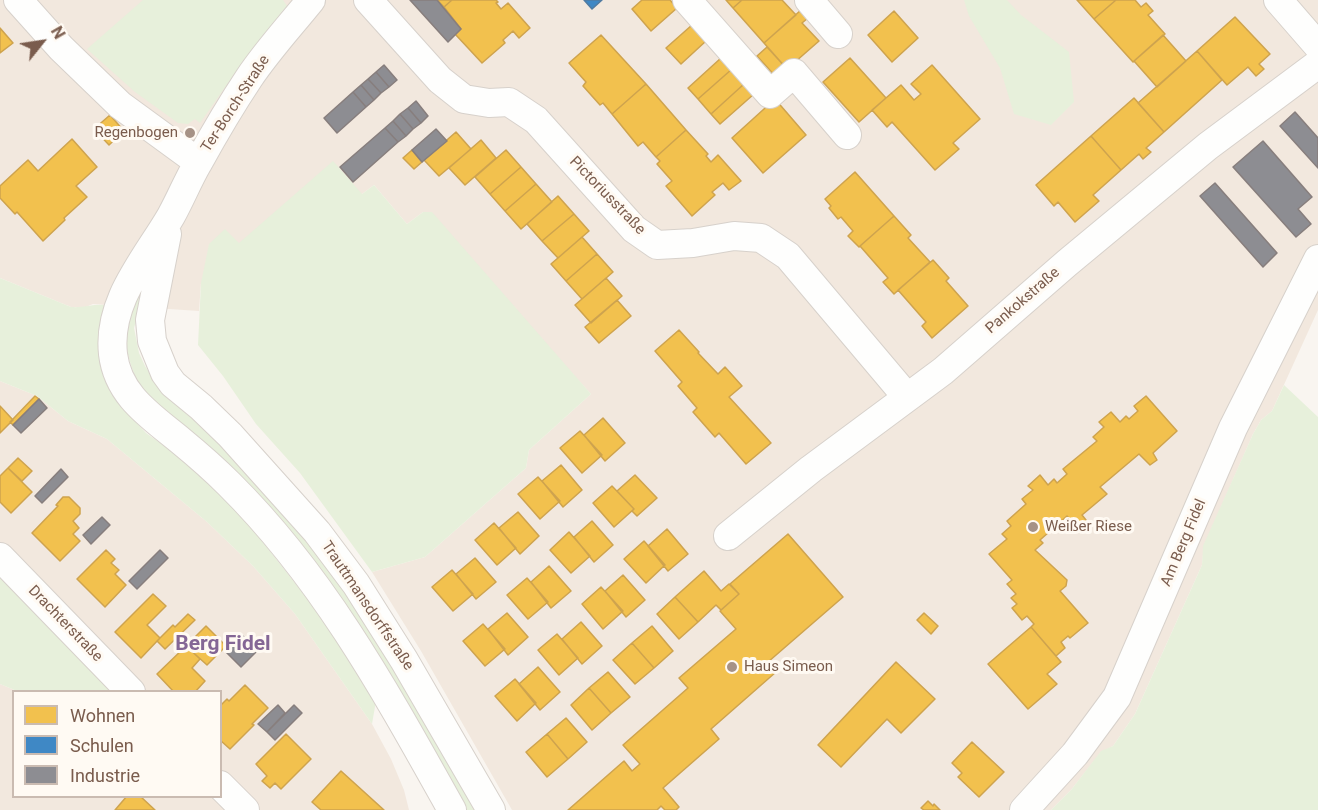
<!DOCTYPE html>
<meta charset="utf-8">
<style>
body{margin:0}
#map{position:relative;width:1318px;height:810px;overflow:hidden;background:#f9f5f0;font-family:Roboto,sans-serif}
canvas{display:block}
.legend{position:absolute;left:12px;top:690px;width:210px;height:108px;box-sizing:border-box;background:#fffaf3;border:2px solid #cabbb1;margin:0;padding:8px 10px;list-style:none;font-size:18px;color:#7a5c4d}
.legend li{display:flex;align-items:center;gap:12px;height:30px}
.legend b{width:30px;border:2px solid #cabbb1}
.north{position:absolute;left:12px;top:12px;width:60px;height:60px;-webkit-text-stroke:4px #fffaf3;paint-order:stroke;rotate:60deg;font-size:16px;font-weight:700;line-height:24px;text-align:center;color:#7a5c4d}
.north::after{content:'';display:block;margin:auto;width:21px;height:27px;background:#7a5c4d;clip-path:polygon(50% 0,100% 100%,50% 72%,0 100%)}
</style>
<div id="map">
<canvas width="1318" height="810"></canvas>
<ul class="legend">
<li><b style="height:16px;background:#f2c14e"></b>Wohnen</li>
<li><b style="height:16px;background:#3f88c5"></b>Schulen</li>
<li><b style="height:16px;background:#8d8d92"></b>Industrie</li>
</ul>
<div class="north">N</div>
</div>
<script>
const ctx = document.querySelector('canvas').getContext('2d');
ctx.lineJoin = 'round';
function fill(path, color) { ctx.fillStyle = color; ctx.fill(path, 'evenodd'); }
function strokePath(path, color, width, dash) { ctx.strokeStyle = color; ctx.lineWidth = width; ctx.lineCap = dash ? 'butt' : 'round'; ctx.setLineDash(dash || []); ctx.stroke(path); }
function drawText(font, color, halo, rows, align = 'center') {
  ctx.font = font + ' Roboto,sans-serif'; ctx.lineWidth = 6; ctx.setLineDash([]); ctx.textBaseline = 'middle'; ctx.strokeStyle = halo; ctx.fillStyle = color; for (const [text, x, y, turn = 0] of rows) {
    ctx.save(); ctx.translate(x, y); ctx.rotate((+turn || 0) * Math.PI / 180); ctx.textAlign = isNaN(turn) ? turn : align; if (halo) ctx.strokeText(text, 0, 0); ctx.fillText(text, 0, 0); ctx.restore();
  }
}
fill(new Path2D(`
 M 0,0 L 1318,0 L 1318,310 L 1272,411 L 1261,420 L 1253,434 L 1204,546 L 1202,565 L 1135,714 L 1113,746 L 1101,752 L 1071,790 L 1051,810 L 512,810 L 421,651 L 372,572 L 425,557 L 526,468 L 529,450 L 591,394 L 423,212 L 407,224 L 374,185 L 362,194 L 201,283 L 199,311 L 93,304 L 83,308 L 71,307 L 0,278 Z
 M 0,381 L 37,396 L 68,421 L 107,439 L 207,522 L 253,566 L 295,614 L 372,724 L 391,759 L 404,790 L 409,810 L 0,810 L 0,684 L 17,691 L 14,692 L 14,796 L 220,796 L 220,692 L 114,691 L 0,578 Z`), '#f2e8de');
fill(new Path2D(`
 M 143,0 L 283,0 L 287,6 L 242,63 L 200,123 L 195,119 L 188,124 L 178,123 L 135,92 L 87,49 Z
 M 964,0 L 1007,0 L 1021,15 L 1069,52 L 1074,102 L 1051,125 L 1014,114 L 1000,68 L 969,16 Z
 M 333,161 L 362,194 L 374,185 L 407,224 L 423,212 L 432,212 L 591,394 L 529,450 L 526,468 L 425,557 L 372,572 L 300,473 L 256,424 L 223,376 L 198,345 L 201,283 L 209,244 L 225,229 L 239,243 Z
 M 0,278 L 71,307 C 83,308 93,304 105,305 L 103,326 L 122,407 L 146,433 L 191,465 L 244,518 L 324,620 L 376,701 L 372,724 L 295,614 L 253,566 L 207,522 L 107,439 L 68,421 L 37,396 L 0,381 Z
 M 141,289 L 143,296 L 134,328 L 139,353 L 145,366 L 153,378 L 211,432 L 324,561 L 371,631 L 477,810 L 466,810 L 411,710 L 139,385 C 130,365 122,342 127,320 C 129,310 137,299 141,289 Z
 M 1284,385 L 1318,417 L 1318,810 L 1051,810 L 1071,790 L 1101,751 L 1113,746 L 1135,714 L 1202,565 L 1203,546 L 1253,434 L 1261,420 L 1272,411 Z
 M 0,578 L 114,691 L 17,691 L 0,684 Z`), '#e7f0db');
const homes = new Path2D(`
 M 437,0 L 452,0 L 444,7 Z
 M 452,0 L 496,0 L 498,2 L 496,3 L 501,9 L 508,3 L 530,28 L 519,38 L 513,31 L 503,40 L 505,43 L 482,63 L 455,34 L 461,29 L 444,7 Z
 M 642,0 L 670,0 L 677,8 L 651,31 L 632,9 Z
 M 726,0 L 742,0 L 733,8 Z
 M 742,0 L 782,0 L 796,15 L 764,43 L 733,8 Z
 M 1077,0 L 1116,0 L 1094,19 Z
 M 1116,0 L 1135,0 L 1141,7 L 1146,3 L 1153,11 L 1148,15 L 1165,34 L 1133,62 L 1094,19 Z
 M 801,10 L 808,18 L 802,23 L 819,41 L 787,69 L 764,43 Z
 M 894,11 L 918,38 L 892,62 L 868,35 Z
 M 1235,17 L 1270,54 L 1259,64 L 1264,69 L 1256,76 L 1248,67 L 1227,85 L 1197,51 Z
 M 692,25 L 706,41 L 681,64 L 666,48 Z
 M 0,28 L 13,43 L 0,53 Z
 M 601,35 L 646,84 L 612,114 L 603,103 L 600,105 L 583,86 L 586,82 L 569,63 Z
 M 1163,35 L 1186,61 L 1157,87 L 1134,61 Z
 M 767,47 L 787,69 L 777,78 L 757,56 Z
 M 1197,51 L 1222,80 L 1164,132 L 1138,103 Z
 M 721,58 L 732,69 L 698,99 L 688,88 Z
 M 850,58 L 886,98 L 859,122 L 823,82 Z
 M 932,65 L 980,119 L 953,143 L 959,149 L 935,170 L 892,122 L 887,127 L 872,110 L 901,85 L 914,100 L 921,94 L 911,84 Z
 M 732,69 L 744,84 L 711,114 L 698,99 Z
 M 646,84 L 686,130 L 656,157 L 643,142 L 638,146 L 612,114 Z
 M 744,84 L 754,94 L 720,124 L 711,114 Z
 M 1134,98 L 1164,132 L 1146,148 L 1151,152 L 1143,159 L 1139,154 L 1121,170 L 1091,136 Z
 M 775,99 L 806,135 L 763,173 L 732,138 Z
 M 110,115 L 124,131 L 109,145 L 94,129 Z
 M 686,130 L 708,154 L 706,156 L 711,162 L 718,155 L 741,181 L 729,190 L 723,183 L 712,192 L 715,195 L 692,216 L 666,186 L 672,181 L 657,164 L 660,161 L 656,157 Z
 M 456,132 L 471,149 L 439,176 L 424,160 Z
 M 1091,136 L 1121,170 L 1093,195 L 1099,201 L 1075,222 L 1058,202 L 1054,206 L 1036,185 Z
 M 72,139 L 97,167 L 76,186 L 87,197 L 64,218 L 65,220 L 43,241 L 17,212 L 15,214 L 0,198 L 0,186 L 28,160 L 38,171 Z
 M 481,140 L 496,158 L 465,185 L 449,168 Z
 M 412,150 L 422,162 L 414,169 L 403,158 Z
 M 506,150 L 521,167 L 490,194 L 475,177 Z
 M 521,167 L 536,184 L 505,211 L 490,194 Z
 M 855,172 L 894,216 L 859,247 L 848,236 L 853,231 L 841,217 L 838,219 L 829,208 L 831,206 L 825,199 Z
 M 536,184 L 552,202 L 521,229 L 505,211 Z
 M 558,196 L 574,214 L 542,241 L 527,224 Z
 M 574,214 L 589,231 L 558,258 L 542,241 Z
 M 894,216 L 911,235 L 908,238 L 930,262 L 894,294 L 883,282 L 888,278 L 860,246 Z
 M 582,237 L 597,254 L 566,281 L 551,264 Z
 M 597,254 L 613,272 L 582,299 L 566,281 Z
 M 933,260 L 949,278 L 946,281 L 968,306 L 932,338 L 922,326 L 926,322 L 898,290 Z
 M 606,278 L 622,296 L 591,323 L 575,305 Z
 M 617,300 L 631,316 L 599,343 L 585,327 Z
 M 679,330 L 699,352 L 698,353 L 718,374 L 725,367 L 742,386 L 729,397 L 771,443 L 746,464 L 719,433 L 715,437 L 693,412 L 697,408 L 678,386 L 682,382 L 655,351 Z
 M 35,396 L 39,399 L 13,425 L 10,422 L 13,419 Z
 M 1146,396 L 1177,431 L 1153,453 L 1157,460 L 1150,465 L 1139,454 L 1100,487 L 1107,494 L 1082,515 L 1086,520 L 1086,523 L 1077,527 L 1067,516 L 1040,540 L 1043,543 L 1035,550 L 1067,580 L 1066,586 L 1060,591 L 1088,623 L 1070,638 L 1068,636 L 1061,642 L 1065,648 L 1056,656 L 1031,627 L 1034,624 L 1027,616 L 1022,620 L 1012,608 L 1017,604 L 1011,598 L 1016,594 L 1007,584 L 1012,580 L 989,554 L 1007,539 L 1002,534 L 1011,526 L 1007,521 L 1026,504 L 1022,499 L 1033,490 L 1028,486 L 1040,475 L 1048,485 L 1054,479 L 1057,483 L 1067,474 L 1063,469 L 1097,441 L 1093,437 L 1104,427 L 1099,422 L 1111,412 L 1120,422 L 1126,416 L 1129,419 L 1138,411 L 1134,406 Z
 M 0,406 L 13,420 L 0,433 Z
 M 603,418 L 625,443 L 605,461 L 584,435 Z
 M 580,431 L 602,455 L 582,473 L 560,448 Z
 M 18,458 L 32,471 L 22,481 L 8,468 Z
 M 561,465 L 582,490 L 563,507 L 542,481 Z
 M 8,468 L 32,492 L 11,513 L 0,502 L 0,476 Z
 M 635,475 L 657,498 L 637,516 L 632,511 L 634,509 L 617,491 Z
 M 538,477 L 560,501 L 540,519 L 518,494 Z
 M 612,486 L 634,509 L 614,527 L 593,503 Z
 M 63,497 L 69,497 L 80,508 L 80,514 L 73,521 L 79,528 L 73,534 L 80,541 L 60,561 L 32,533 L 58,506 L 56,505 Z
 M 518,512 L 539,536 L 520,554 L 499,528 Z
 M 592,521 L 613,545 L 594,562 L 574,537 Z
 M 494,523 L 516,548 L 497,565 L 475,540 Z
 M 667,529 L 688,554 L 668,571 L 648,546 Z
 M 569,532 L 590,556 L 571,573 L 550,550 Z
 M 788,534 L 843,597 L 768,662 L 776,672 L 711,729 L 719,739 L 663,788 L 679,807 L 676,810 L 665,810 L 661,806 L 657,810 L 568,810 L 624,761 L 632,771 L 640,764 L 623,745 L 688,688 L 679,678 L 736,629 L 720,611 L 739,594 L 730,584 Z
 M 644,541 L 665,565 L 646,583 L 624,559 Z
 M 106,550 L 115,559 L 111,563 L 119,570 L 115,574 L 126,585 L 105,607 L 77,579 Z
 M 475,558 L 496,582 L 476,599 L 456,574 Z
 M 549,566 L 571,591 L 551,608 L 531,582 Z
 M 452,570 L 473,594 L 453,611 L 432,587 Z
 M 704,571 L 721,591 L 729,584 L 739,594 L 721,610 L 716,605 L 698,622 L 675,597 Z
 M 623,575 L 645,600 L 626,617 L 605,591 Z
 M 527,578 L 548,602 L 528,619 L 507,595 Z
 M 601,587 L 623,611 L 603,629 L 582,604 Z
 M 153,594 L 166,606 L 147,625 L 160,638 L 141,658 L 115,632 Z
 M 675,597 L 698,622 L 679,639 L 657,614 Z
 M 507,613 L 528,637 L 508,655 L 488,629 Z
 M 924,613 L 938,626 L 931,634 L 917,620 Z
 M 188,614 L 195,620 L 165,649 L 157,641 L 173,625 L 175,627 Z
 M 581,622 L 602,646 L 582,664 L 562,639 Z
 M 483,624 L 505,649 L 485,666 L 463,641 Z
 M 206,626 L 226,646 L 207,665 L 186,646 Z
 M 652,626 L 673,651 L 654,668 L 632,643 Z
 M 1031,627 L 1061,662 L 1047,674 L 1057,684 L 1028,709 L 988,664 Z
 M 557,634 L 578,658 L 559,675 L 538,650 Z
 M 632,643 L 654,668 L 635,684 L 613,660 Z
 M 186,646 L 200,659 L 192,668 L 205,681 L 195,692 L 174,692 L 157,674 Z
 M 896,662 L 935,699 L 901,733 L 887,719 L 841,767 L 818,745 Z
 M 538,667 L 560,692 L 540,710 L 519,684 Z
 M 608,672 L 630,697 L 611,713 L 589,688 Z
 M 515,679 L 536,703 L 517,721 L 495,696 Z
 M 245,685 L 268,708 L 252,724 L 254,725 L 230,749 L 220,740 L 220,706 L 227,699 L 229,701 Z
 M 589,688 L 611,713 L 592,730 L 571,705 Z
 M 566,718 L 587,742 L 568,759 L 547,734 Z
 M 286,734 L 311,759 L 281,789 L 275,783 L 270,788 L 262,781 L 267,776 L 256,764 Z
 M 547,734 L 568,759 L 547,777 L 526,752 Z
 M 972,742 L 1004,772 L 979,797 L 958,777 L 962,773 L 952,763 Z
 M 341,771 L 384,810 L 321,810 L 312,802 Z
 M 127,796 L 140,796 L 155,810 L 115,810 Z
 M 928,801 L 933,806 L 934,804 L 940,810 L 924,810 L 921,808 Z`);
fill(homes, '#f2c14e');
strokePath(homes, '#cea34e', 1.5);
const schools = new Path2D(`
 M 584,0 L 602,0 L 592,9 Z`);
fill(schools, '#3f88c5');
strokePath(schools, '#517ba1', 1.5);
const industry = new Path2D(`
 M 410,0 L 437,0 L 461,29 L 448,42 Z
 M 384,65 L 397,80 L 389,87 L 376,72 Z
 M 376,72 L 389,87 L 381,93 L 368,79 Z
 M 368,79 L 381,93 L 374,100 L 361,85 Z
 M 361,85 L 374,100 L 366,107 L 353,92 Z
 M 353,92 L 366,107 L 337,133 L 324,118 Z
 M 416,101 L 428,116 L 421,123 L 408,108 Z
 M 408,108 L 421,123 L 413,129 L 400,114 Z
 M 1295,112 L 1318,138 L 1318,168 L 1280,126 Z
 M 400,114 L 413,129 L 406,136 L 393,121 Z
 M 393,121 L 406,136 L 398,142 L 385,128 Z
 M 385,128 L 398,142 L 353,182 L 340,167 Z
 M 436,129 L 447,141 L 422,162 L 412,150 Z
 M 1263,141 L 1312,197 L 1298,209 L 1311,224 L 1296,237 L 1233,167 Z
 M 1215,183 L 1277,253 L 1263,267 L 1200,196 Z
 M 39,399 L 47,408 L 21,433 L 13,425 Z
 M 61,469 L 68,477 L 42,503 L 35,496 Z
 M 102,517 L 110,525 L 91,544 L 83,535 Z
 M 160,550 L 168,558 L 137,589 L 129,581 Z
 M 242,635 L 257,651 L 241,667 L 226,652 Z
 M 278,705 L 285,713 L 267,732 L 258,724 Z
 M 294,705 L 302,713 L 275,740 L 267,732 Z`);
fill(industry, '#8d8d92');
strokePath(industry, '#877e7d', 1.5);
const minor = new Path2D(`
 M 18,0 L 61,48 L 120,105 L 198,162
 M 311,0 C 290,26 267,51 249,78 C 231,105 214,134 198,163 C 188,180 181,198 171,216 C 146,259 107,301 113,354 C 118,396 151,416 181,441 C 198,455 214,469 229,484 C 324,578 387,694 452,810
 M 368,0 L 440,80 L 464,99 L 489,103 L 509,102 L 536,120 L 634,229 L 657,245 L 693,243 L 734,236 L 761,238 L 788,256 L 907,397
 M 687,0 L 770,94 L 794,73 L 847,135
 M 809,0 L 838,34
 M 1278,0 L 1318,46
 M 167,234 L 150,320 L 152,341 L 165,373 L 173,384 L 201,407 L 230,435 L 317,532 L 356,584 L 404,660 L 491,810
 M 728,536 L 811,469 L 943,371 L 1067,263 L 1208,146 L 1318,64
 M 0,557 L 131,692
 M 220,785 L 245,810
 M 1024,810 L 1075,754 L 1117,697 L 1233,428 L 1318,259`);
strokePath(minor, '#d7d1cb', 30);
strokePath(minor, '#fefefd', 28);
for (const [x, y, r, color] of [
 [190,133,6,"#a69286"],
 [1033,527,6,"#a69286"],
 [732,667,6,"#a69286"]
]) { const dot = new Path2D(); dot.arc(x, y, r, 0, 2 * Math.PI); ctx.fillStyle = color; ctx.fill(dot); strokePath(dot, '#fffaf3', 2); }
drawText('15px', '#7a5c4d', '#fffaf3', [
 ["Ter-Borch-Straße",236,104,-57],
 ["Pictoriusstraße",607,196,46],
 ["Pankokstraße",1023,301,-41],
 ["Am Berg Fidel",1184,543,-67],
 ["Trauttmansdorffstraße",367,606,56],
 ["Drachterstraße",65,624,46]
]);
drawText('15px', '#7a5c4d', '#fffaf3', [
 ["Regenbogen",178,133,"right"],
 ["Weißer Riese",1045,527],
 ["Haus Simeon",744,667]
], 'left');
drawText('bold 21px', '#846695', '#fffaf3', [
 ["Berg Fidel",223,645]
]);
</script>
